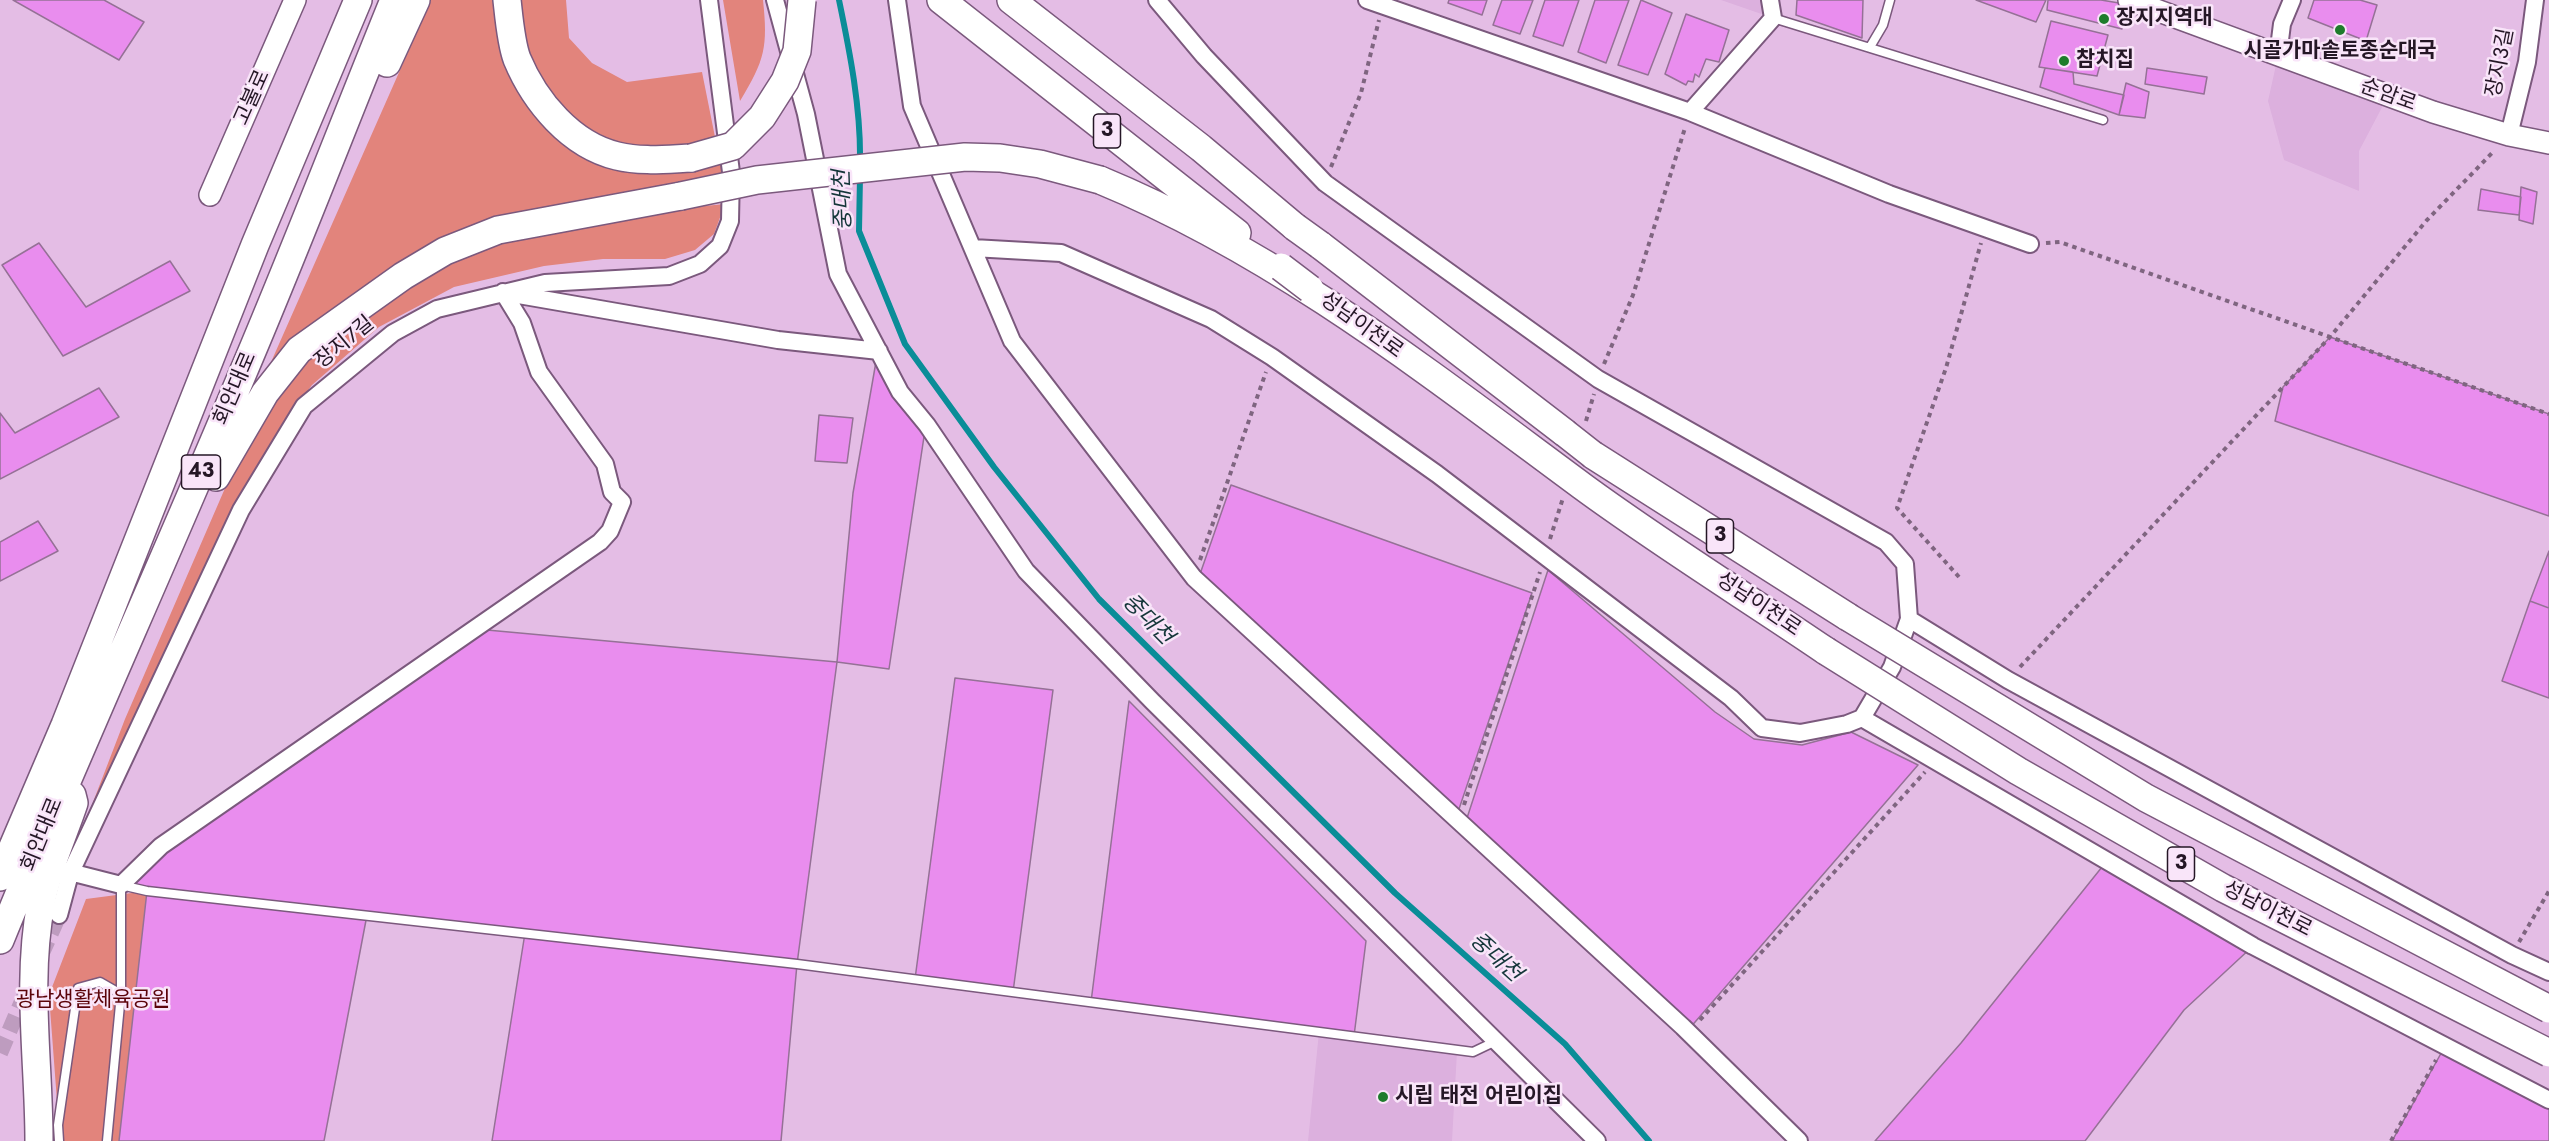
<!DOCTYPE html>
<meta charset="utf-8">
<style>
body{margin:0}
canvas{display:block;background:#e4bde5}
</style>
<canvas width="2549" height="1141"></canvas>
<script>
const ctx = document.querySelector('canvas').getContext('2d');
ctx.lineJoin = 'round';
function fill(path, color) { ctx.fillStyle = color; ctx.fill(path, 'evenodd'); }
function strokePath(path, color, width, dash) { ctx.strokeStyle = color; ctx.lineWidth = width; ctx.lineCap = dash ? 'butt' : 'round'; ctx.setLineDash(dash || []); ctx.stroke(path); }
function drawText(font, color, halo, rows, align = 'center') {
  ctx.font = font + ' Jost,"Noto Sans KR",sans-serif'; ctx.lineWidth = 5; ctx.setLineDash([]); ctx.textBaseline = 'middle'; ctx.strokeStyle = halo; ctx.fillStyle = color; for (const [text, x, y, turn = 0] of rows) {
    ctx.save(); ctx.translate(x, y); ctx.rotate((+turn || 0) * Math.PI / 180); ctx.textAlign = isNaN(turn) ? turn : align; if (halo) ctx.strokeText(text, 0, 0); ctx.fillText(text, 0, 0); ctx.restore();
  }
}
fill(new Path2D(`
 M 1721,0 L 1770,0 L 1773,18 Z
 M 2278,56 L 2388,96 L 2359,151 L 2359,191 L 2284,160 L 2268,101 Z
 M 1319,1032 L 1457,1052 L 1452,1141 L 1308,1141 Z`), '#dcb0de');
fill(new Path2D(`
 M 431,0 L 496,0 L 561,134 L 694,168 L 724,164 L 724,179 L 489,225 L 260,387 Z
 M 514,0 L 566,0 L 569,38 L 592,63 L 627,82 L 702,72 L 715,137 C 691,144 666,152 642,149 C 582,140 537,93 518,37 C 514,26 515,12 514,0 Z
 M 723,0 L 763,0 C 768,47 765,60 740,101 Z
 M 725,204 L 714,234 L 695,250 L 665,259 L 603,259 L 544,266 L 454,287 L 379,327 L 312,385 L 286,419 L 239,498 L 162,656 L 75,849 L 125,719 L 242,449 L 259,420 L 305,364 L 355,318 L 431,271 L 484,245 L 643,212 Z
 M 147,891 L 122,1141 L 60,1141 L 49,995 L 86,899 Z`), '#e2847c');
strokePath(new Path2D(`
 M 839,0 C 850,53 861,108 860,163
 M 860,176 L 859,231 L 905,344 L 994,467 L 1099,599 L 1395,893 L 1565,1044 L 1649,1141`), '#0a8d98', 6);
const building = new Path2D(`
 M 13,0 L 104,0 L 144,22 L 119,60 Z
 M 1449,0 L 1487,0 L 1482,15 L 1448,3 Z
 M 1502,0 L 1533,0 L 1520,34 L 1493,25 Z
 M 1545,0 L 1579,0 L 1563,46 L 1533,36 Z
 M 1595,0 L 1629,0 L 1606,63 L 1578,52 Z
 M 1641,0 L 1672,13 L 1648,75 L 1618,65 Z
 M 1797,0 L 1863,0 L 1862,38 L 1796,15 Z
 M 1976,0 L 2046,0 L 2036,22 Z
 M 2048,0 L 2101,0 L 2125,4 L 2122,29 L 2047,10 Z
 M 2314,0 L 2360,0 L 2377,5 L 2366,41 L 2308,18 Z
 M 1686,14 L 1729,30 L 1719,62 L 1706,59 L 1699,77 L 1695,74 L 1693,82 L 1688,81 L 1686,85 L 1665,74 Z
 M 2051,21 L 2108,35 L 2097,76 L 2039,67 Z
 M 2045,68 L 2073,72 L 2074,84 L 2124,95 L 2119,115 L 2040,87 Z
 M 2147,68 L 2207,77 L 2204,94 L 2145,84 Z
 M 2126,83 L 2149,92 L 2145,118 L 2119,115 Z
 M 2521,187 L 2537,192 L 2533,224 L 2519,220 Z
 M 2481,189 L 2521,197 L 2519,215 L 2478,210 Z
 M 39,243 L 86,307 L 170,261 L 190,291 L 63,356 L 2,265 Z
 M 2330,337 L 2549,414 L 2549,516 L 2275,421 L 2283,387 Z
 M 877,356 L 925,430 L 889,669 L 837,662 L 853,493 Z
 M 99,388 L 119,417 L 0,479 L 0,413 L 15,433 Z
 M 819,415 L 853,418 L 847,463 L 815,461 Z
 M 1231,485 L 1532,593 L 1458,812 L 1199,577 Z
 M 38,521 L 58,551 L 0,581 L 0,542 Z
 M 2549,551 L 2549,608 L 2530,601 Z
 M 1548,570 L 1715,712 L 1754,739 L 1802,745 L 1851,732 L 1918,765 L 1689,1029 L 1467,818 Z
 M 2530,601 L 2549,608 L 2549,698 L 2502,681 Z
 M 476,629 L 837,662 L 797,964 L 121,885 Z
 M 955,678 L 1053,690 L 1013,992 L 915,979 Z
 M 1129,701 L 1366,941 L 1354,1036 L 1091,1002 Z
 M 2106,862 L 2253,946 L 2184,1010 L 2085,1141 L 1875,1141 L 1961,1043 Z
 M 147,891 L 367,915 L 324,1141 L 119,1141 Z
 M 525,933 L 797,964 L 781,1141 L 492,1141 Z
 M 2444,1048 L 2549,1101 L 2549,1141 L 2392,1141 Z`);
fill(building, '#e98dee');
strokePath(building, '#957196', 1.5);
strokePath(new Path2D(`
 M 41,955 L 59,915
 M 0,1053 L 29,985`), '#be9cbf', 16, [16, 8]);
const service = new Path2D(`
 M 1773,18 L 2103,120
 M 1870,47 L 1883,25 L 1890,0
 M 59,1141 L 58,1125 L 78,988 L 100,982 L 121,994
 M 107,1141 L 121,994 L 121,885 L 147,891 L 797,964 L 1473,1052 L 1496,1041`);
const minor = new Path2D(`
 M 775,0 L 806,114 L 838,274 L 900,392 L 927,425 L 1026,571 L 1152,701 L 1597,1141
 M 897,0 L 912,106 L 1012,341 L 1194,578 L 1683,1027 L 1799,1141
 M 1367,0 L 1690,112 L 1889,194 L 2030,244
 M 2278,56 L 2282,24 L 2292,0
 M 1690,112 L 1773,18 L 1770,0
 M 2509,135 L 2527,62 L 2535,0
 M 973,248 L 1061,253 L 1211,319 L 1272,357 L 1437,474 L 1731,698 L 1762,728 L 1800,733 L 1847,724 L 1862,718 L 1892,667 L 1909,619 L 1905,564 L 1886,542 L 1598,379 L 1325,183 L 1204,56 L 1157,0
 M 513,294 L 778,340 L 879,351
 M 1909,619 L 2008,680 L 2512,955 L 2549,972
 M 1862,718 L 2253,946 L 2549,1100
 M 62,870 L 121,885 L 161,846 L 600,542 L 610,531 L 622,502 L 612,492 L 605,464 L 539,372 L 522,323 L 503,292
 M 59,915 L 70,874 L 241,510 L 304,406 L 393,333 L 437,309 L 545,283 L 669,276 L 700,264 L 720,246 L 730,221 L 731,172 L 709,0`);
const tertiary = new Path2D(`
 M 2129,0 L 2433,112 L 2509,135 L 2549,143
 M 210,195 L 295,0`);
const trunk = new Path2D(`
 M 507,0 C 509,18 511,43 517,59 C 535,102 571,145 617,156 C 641,162 667,159 691,158
 M 941,0 L 1237,233
 M 1011,0 L 1201,148 L 1295,227
 M 387,63 L 416,0
 M 1100,180 C 1277,253 1429,373 1582,486 C 1661,544 1745,596 1826,651
 M 1320,245 L 1565,433
 M 1593,455 L 1848,617
 M 216,477 L 265,393 L 299,350 L 403,276 L 445,251 L 498,230 L 681,196
 M 0,877 L 65,725 L 255,245 L 358,0
 M 0,940 C 78,750 163,564 242,375 C 295,251 343,125 394,0
 M 39,1141 C 39,1062 26,982 41,903 C 47,870 63,836 74,803 L 72,795`);
strokePath(service, '#7b597d', 11);
strokePath(minor, '#7b597d', 20);
strokePath(tertiary, '#7b597d', 24);
strokePath(trunk, '#7b597d', 30);
strokePath(new Path2D(`
 M 1331,167 L 1361,93 L 1379,20
 M 2046,243 L 2060,242 L 2549,414
 M 1604,364 L 1633,295 L 1685,128
 M 1586,421 L 1594,394
 M 1550,539 L 1563,498
 M 1200,560 L 1266,372
 M 1959,577 L 1897,508 L 1946,368 L 1981,243
 M 2020,667 L 2330,337 L 2427,220 L 2494,151
 M 1464,805 L 1540,572
 M 2519,942 L 2549,891
 M 1700,1020 L 1925,772
 M 2391,1141 L 2436,1060`), '#7f6580', 4, [4.5, 4.5]);
strokePath(service, '#fff', 8);
strokePath(minor, '#fff', 16);
strokePath(tertiary, '#fff', 21);
strokePath(trunk, '#fff', 27);
const trunkBridge = new Path2D(`
 M 691,158 L 733,146 L 762,117 L 785,81 L 797,51 L 802,0
 M 681,196 L 757,180 L 965,157 L 1000,158 L 1040,164 L 1100,180
 M 1295,227 L 1320,245
 M 1281,267 L 1310,289
 M 1565,433 L 1593,455
 M 1848,617 L 2146,798 L 2549,1009
 M 1826,651 L 2018,771 L 2223,888 L 2549,1053`);
strokePath(trunkBridge, '#7b597d', 30, []);
strokePath(trunkBridge, '#fff', 27);
for (const [x, y, r, color] of [
 [2104,19,6,"#1e7c2c"],
 [2340,30,6,"#1e7c2c"],
 [2064,61,6,"#1e7c2c"],
 [1383,1097,6,"#1e7c2c"]
]) { const dot = new Path2D(); dot.arc(x, y, r, 0, 2 * Math.PI); ctx.fillStyle = color; ctx.fill(dot); strokePath(dot, '#f9e5f9', 2); }
for (const [x, y, w] of [
 [1107,131,27],
 [201,472,39],
 [1720,536,27],
 [2181,864,27]
]) { const box = new Path2D(); box.roundRect(x - w / 2, y - 17, w, 34, 4.5); ctx.fillStyle = '#f9e5f9'; ctx.fill(box); strokePath(box, '#251726', 1.5); }
drawText('bold 20px', '#251726', null, [
 ["3",1107,131],
 ["43",201,472],
 ["3",1720,536],
 ["3",2181,864]
]);
drawText('bold 21px', '#251726', '#f9e5f9', [
 ["장지지역대",2116,19],
 ["시골가마솥토종순대국",2340,52,"center"],
 ["참치집",2076,61],
 ["시립 태전 어린이집",1395,1097]
], 'left');
drawText('21px', '#251726', '#f9e5f9', [
 ["장지3길",2501,63,-79],
 ["순암로",2388,96,20],
 ["고불로",253,98,-66],
 ["성남이천로",1361,326,36],
 ["장지7길",345,343,-39],
 ["회안대로",236,389,-67],
 ["성남이천로",1758,605,34],
 ["회안대로",43,835,-68],
 ["성남이천로",2267,910,27]
]);
drawText('21px', '#5b040a', '#f9e5f9', [
 ["광남생활체육공원",93,1001]
]);
drawText('italic 22px', '#15363a', '#f9e5f9', [
 ["중대천",844,200,-92],
 ["중대천",1147,620,45],
 ["중대천",1495,958,42]
]);
</script>
